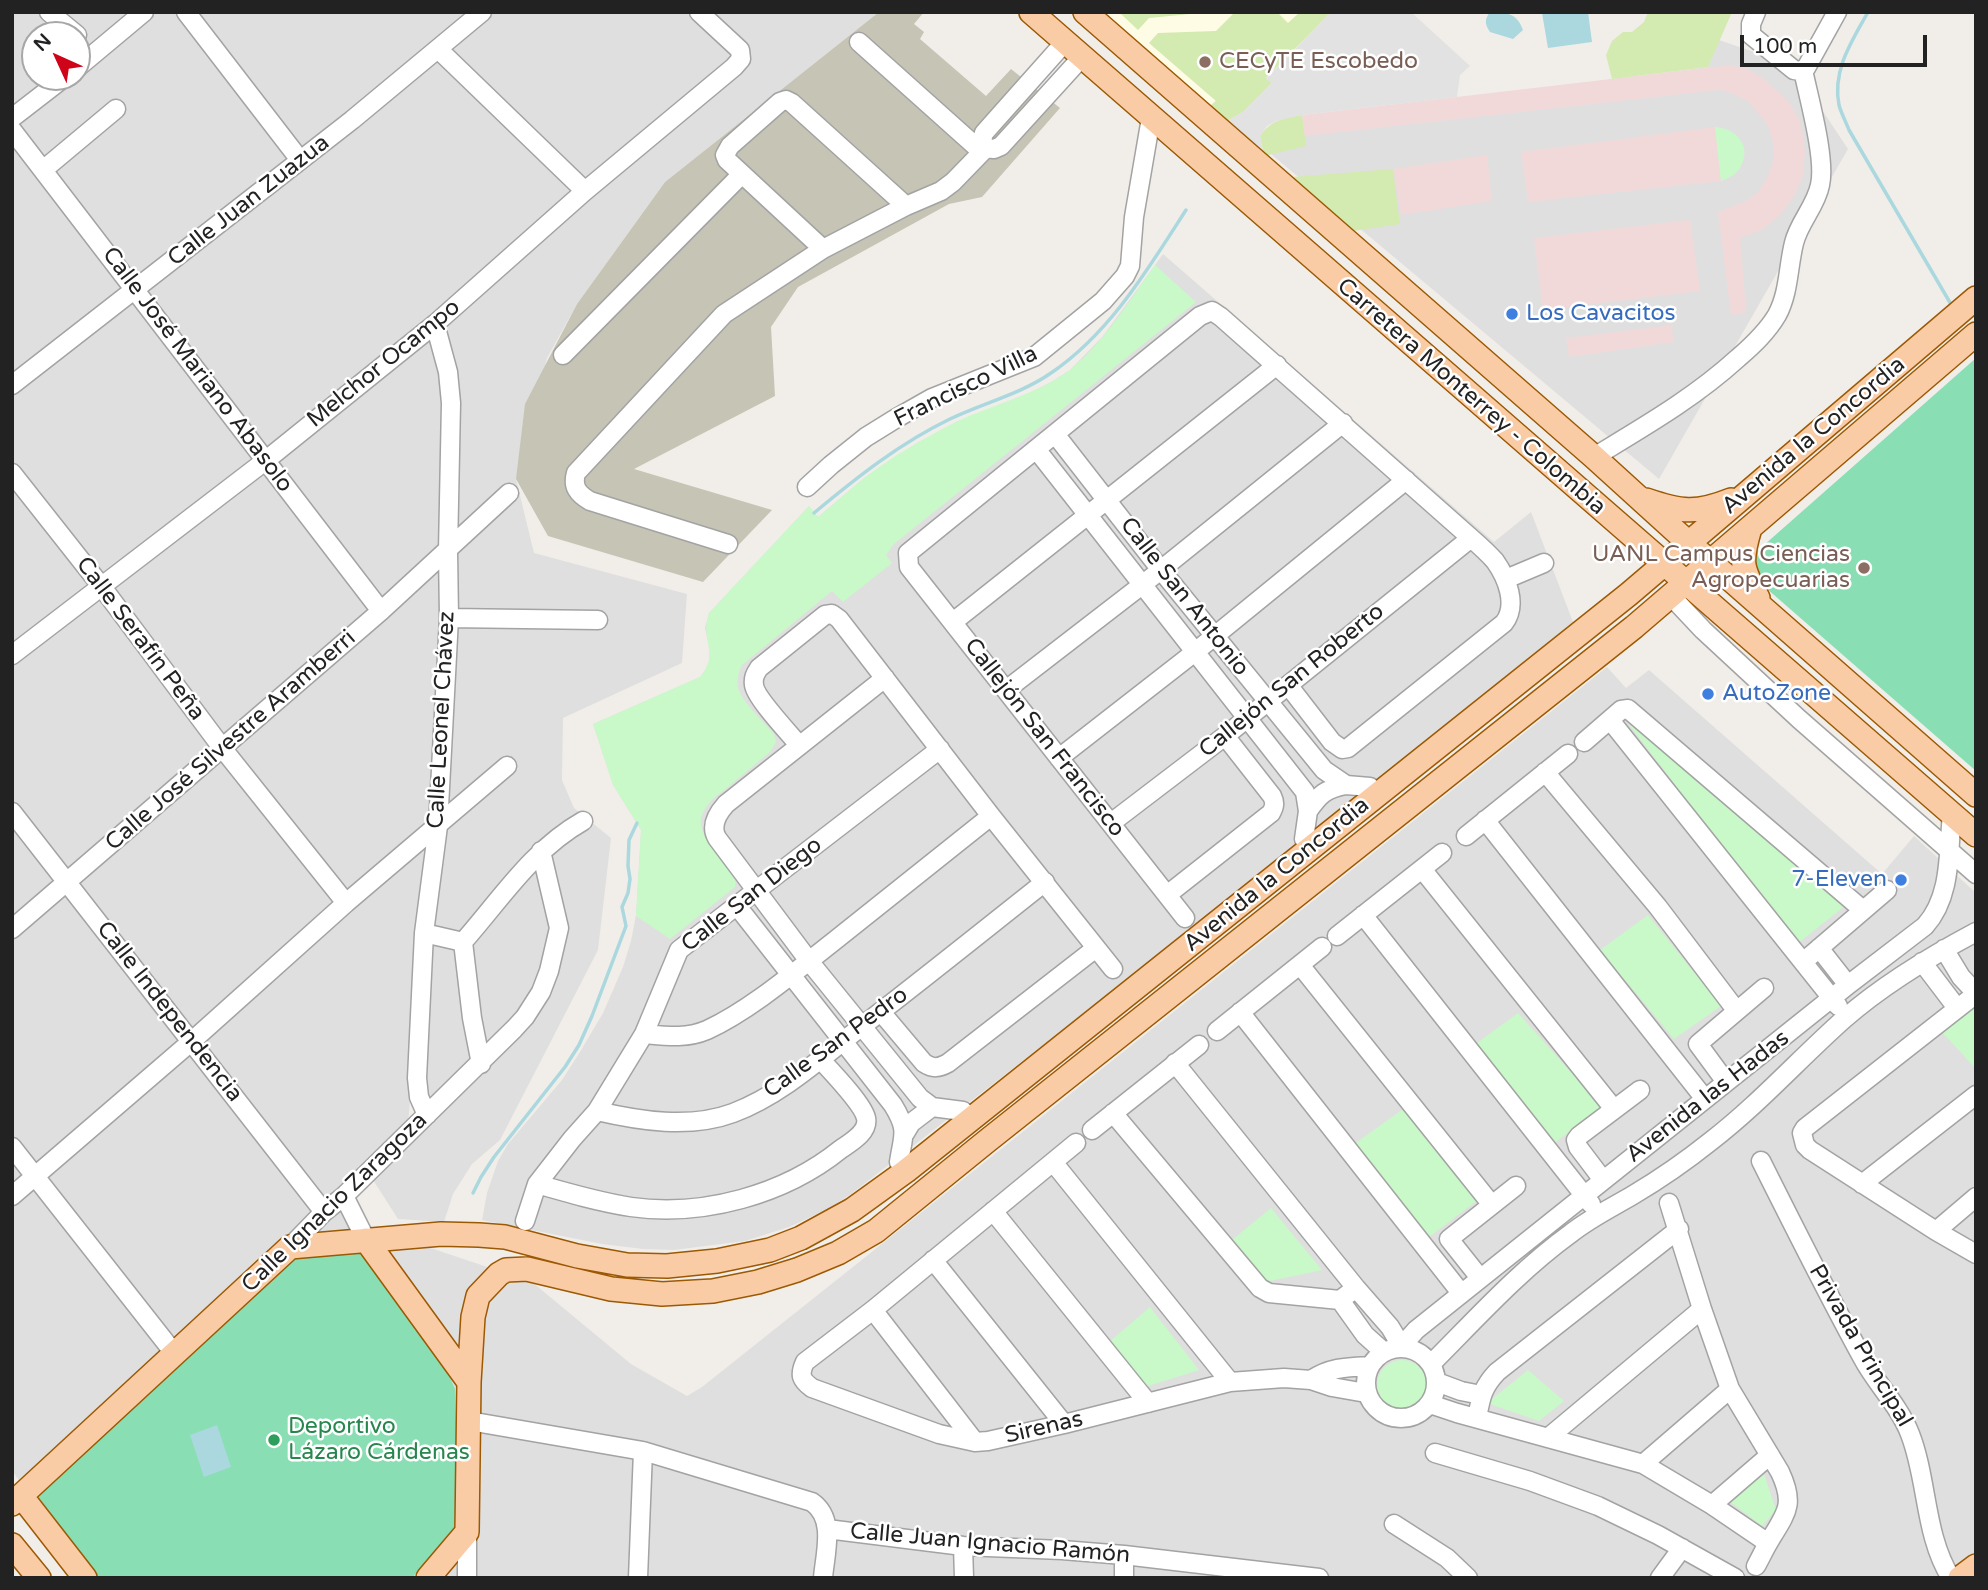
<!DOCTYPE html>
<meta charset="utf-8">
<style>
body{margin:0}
#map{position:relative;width:1988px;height:1590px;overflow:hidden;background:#f1eee9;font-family:"Varela Round",sans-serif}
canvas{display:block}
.frame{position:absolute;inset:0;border:14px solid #222;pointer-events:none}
.north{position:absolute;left:21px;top:21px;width:70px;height:70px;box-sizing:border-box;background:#fff;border:2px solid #a7a7a7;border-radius:50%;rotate:315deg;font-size:19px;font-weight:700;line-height:28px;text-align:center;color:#222}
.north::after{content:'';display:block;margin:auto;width:24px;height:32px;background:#cf0419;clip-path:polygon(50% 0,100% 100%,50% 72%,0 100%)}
.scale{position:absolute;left:1740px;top:35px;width:187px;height:32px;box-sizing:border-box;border:4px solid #222;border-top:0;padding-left:9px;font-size:21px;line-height:24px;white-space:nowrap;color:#222;-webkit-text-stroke:5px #fff;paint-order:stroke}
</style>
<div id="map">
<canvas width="1988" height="1590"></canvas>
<div class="frame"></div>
<div class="north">N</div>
<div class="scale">100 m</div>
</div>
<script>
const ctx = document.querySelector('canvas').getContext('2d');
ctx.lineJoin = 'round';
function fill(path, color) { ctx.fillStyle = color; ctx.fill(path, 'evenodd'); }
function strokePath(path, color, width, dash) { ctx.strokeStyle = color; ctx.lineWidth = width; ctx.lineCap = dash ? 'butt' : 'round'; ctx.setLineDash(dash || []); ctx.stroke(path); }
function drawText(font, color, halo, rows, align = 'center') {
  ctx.font = font + ' "Varela Round",sans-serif'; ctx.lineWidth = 5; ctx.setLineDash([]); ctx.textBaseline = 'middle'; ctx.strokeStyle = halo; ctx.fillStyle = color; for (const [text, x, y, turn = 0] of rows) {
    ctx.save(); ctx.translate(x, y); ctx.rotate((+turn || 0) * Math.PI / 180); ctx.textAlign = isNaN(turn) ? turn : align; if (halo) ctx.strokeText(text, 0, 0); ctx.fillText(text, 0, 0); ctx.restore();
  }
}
fill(new Path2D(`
 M 12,12 L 879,12 L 665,182 L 577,304 L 547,358 L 516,479 L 534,553 L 687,594 L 682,663 L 563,718 L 562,780 L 574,808 L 611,838 L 598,950 L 500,1140 L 472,1164 L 453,1194 L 444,1222 L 398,1219 L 368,1172 L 416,1125 L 422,945 L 408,1125 L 347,1184 L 371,1228 L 532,1282 L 631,1364 L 687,1396 L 702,1387 L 1607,667 L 1626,688 L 1649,670 L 1882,874 L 1914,836 L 1976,893 L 1976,1553 L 1944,1578 L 94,1578 L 12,1471 ZM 35,35 L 77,35 L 77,77 L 35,77 Z
 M 1719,40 L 1792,65 L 1848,149 L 1659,479 L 1265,149 L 1291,120 L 1708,67 Z
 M 1163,254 L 1494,542 L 1531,512 L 1573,622 L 1167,949 L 851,1194 L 828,1209 L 789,1227 L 745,1241 L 674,1250 L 643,1249 L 602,1244 L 482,1220 L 487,1193 L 498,1161 L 508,1144 L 562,1080 L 580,1052 L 603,1013 L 623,967 L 631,941 L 636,915 L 641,830 L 613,785 L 593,724 L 700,677 L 706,669 L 709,661 L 710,651 L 705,628 L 709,613 L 809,506 L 818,517 L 864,478 L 917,443 L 956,422 L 1031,392 L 1051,382 L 1070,370 L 1103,336 Z`), '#e0dfdf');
fill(new Path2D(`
 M 1731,65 L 1748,69 L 1763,78 L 1789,102 L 1799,119 L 1803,136 L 1805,153 L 1803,175 L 1794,196 L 1779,216 L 1763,229 L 1740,238 L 1746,312 L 1731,315 L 1718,212 L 1746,201 L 1758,192 L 1768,176 L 1774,159 L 1773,142 L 1768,125 L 1748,101 L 1733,94 L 1720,90 L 1709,91 L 1304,136 L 1302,115 Z
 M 1715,127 L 1721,181 L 1528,202 L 1521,152 Z
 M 1487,155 L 1492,201 L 1401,215 L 1393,169 Z
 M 1690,220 L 1700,291 L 1543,310 L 1534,238 Z
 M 1671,325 L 1674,342 L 1569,357 L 1566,338 Z`), '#f1d9da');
fill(new Path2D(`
 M 1102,12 L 1300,12 L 1208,108 Z`), '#fefce5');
fill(new Path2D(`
 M 879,12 L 924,12 L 914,24 L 924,32 L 920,39 L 986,96 L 1011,69 L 1060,108 L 982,197 L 949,204 L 798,287 L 771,327 L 775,396 L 634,469 L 772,510 L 703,582 L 548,536 L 516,479 L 525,404 L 577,304 L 665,182 Z`), '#c6c4b4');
fill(new Path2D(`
 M 1119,12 L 1211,12 L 1149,18 L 1138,30 Z
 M 1235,12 L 1277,12 L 1288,23 L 1300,12 L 1331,12 L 1266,78 L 1272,83 L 1243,112 L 1225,122 L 1208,108 L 1216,101 L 1149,43 L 1158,33 L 1216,31 Z
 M 1648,12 L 1732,12 L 1708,67 L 1612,79 L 1606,55 L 1612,41 L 1623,32 L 1632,32 L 1644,22 Z
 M 1302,115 L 1306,146 L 1264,156 L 1260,136 C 1271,120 1284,118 1302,115 Z
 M 1393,169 L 1400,224 L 1353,231 L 1292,177 Z`), '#d3eab0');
fill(new Path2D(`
 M 1715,127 C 1736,128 1753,146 1740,168 C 1736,175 1728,178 1721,181 Z
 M 1155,265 L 1196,302 L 894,544 L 886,555 L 892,563 L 843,602 L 832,591 L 742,665 C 739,672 736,680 738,688 C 742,702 764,722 774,734 L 776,742 L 770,752 C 756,764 742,775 728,787 C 721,793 712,798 707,806 C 682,839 742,857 735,887 L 670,939 L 636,916 L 641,830 L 613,785 L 593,724 L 700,677 C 721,652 699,640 709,613 L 809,506 L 818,517 C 833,505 848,491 863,479 C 891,457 923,439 954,423 C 990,405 1040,394 1071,369 C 1105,341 1129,301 1155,265 Z
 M 1624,718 L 1846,905 L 1797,944 Z
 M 1648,915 L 1721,1006 L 1674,1039 L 1600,950 Z
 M 1976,1002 L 1976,1069 L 1941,1031 Z
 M 1518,1013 L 1602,1107 L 1553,1144 L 1477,1043 Z
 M 1403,1109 L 1479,1199 L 1429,1237 L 1353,1145 Z
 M 1271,1208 L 1322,1270 L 1265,1282 L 1232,1240 Z
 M 1150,1307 L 1199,1370 L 1145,1387 L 1108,1343 Z
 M1377 1385a25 25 0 1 1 50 0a25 25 0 1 1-50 0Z
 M 1528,1370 L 1564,1401 L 1539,1421 L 1487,1403 Z
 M 1764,1474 L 1776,1510 L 1762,1526 L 1728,1500 Z`), '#c9f9c8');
fill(new Path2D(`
 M 1976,358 L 1976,771 L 1758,581 L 1755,576 L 1755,553 Z
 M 358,1250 L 366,1256 L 448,1373 L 455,1389 L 458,1512 L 454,1529 L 412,1578 L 99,1578 L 37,1495 L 288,1257 Z`), '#89deb4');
fill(new Path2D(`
 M 1331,12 L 1411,12 L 1470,66 L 1460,75 L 1457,97 L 1302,115 L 1276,121 L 1267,126 L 1260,136 L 1264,156 L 1225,122 L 1243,112 L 1272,83 L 1266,79 Z`), '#e2e2e2');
fill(new Path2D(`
 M 1490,12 C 1506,12 1517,13 1523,30 L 1513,39 L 1490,32 C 1485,24 1484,20 1490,12 Z
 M 1588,12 L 1592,42 L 1548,48 L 1542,13 Z
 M 217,1425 L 231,1467 L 204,1477 L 190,1435 Z`), '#aad8de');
strokePath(new Path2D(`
 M 1868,12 C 1852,41 1832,70 1839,105 C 1841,113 1846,122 1849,130 L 1952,306
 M 814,513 C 856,478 900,443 950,419 C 983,403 1021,394 1051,373 C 1110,333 1148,269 1186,210
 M 473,1193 L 481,1177 L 494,1157 L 565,1067 L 579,1045 L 592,1016 L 626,926 L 622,907 L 628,893 L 630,879 L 628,866 L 629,840 L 637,823`), '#aad8de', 3.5);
const minor = new Path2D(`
 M 49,12 L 77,35
 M 186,12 L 300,160
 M 1756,12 L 1751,24 L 1751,35 L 1794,70 L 1800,71 L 1806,68 L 1837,12
 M 859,42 L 982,152
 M 438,49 L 585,191
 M 77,68 L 144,12
 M 12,118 L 65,77
 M 12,130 L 381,611
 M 986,148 L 982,140 L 984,133 L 1065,42
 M 986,148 L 994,149 L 1001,146 L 1082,57
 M 43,170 L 116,109
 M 823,249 L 727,160 L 725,155 L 730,146 L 780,102 L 786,100 L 792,103 L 906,206
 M 563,355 L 742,174
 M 12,385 L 352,120 L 482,12
 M 1055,434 L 1161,570 L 1324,770 L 1346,785 L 1370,787 L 1377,795
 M 1036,449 L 1305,792 L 1308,811 L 1304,839 L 1312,848
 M 1594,457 C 1645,426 1694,398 1738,358 C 1753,345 1767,332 1777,315 C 1789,293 1788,267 1794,243 C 1799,222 1816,206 1820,185 C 1826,159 1809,99 1803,70
 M 12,473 L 102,587 L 223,749 L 346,903
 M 807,487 L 831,465 L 866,437 L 895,419 L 932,398 L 1034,357 L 1103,301 L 1125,276 L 1130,266 L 1134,217 L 1151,118
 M 728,544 L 590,501 C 578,494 572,487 576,473 L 724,314 L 823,249 L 906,206 L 941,191 L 953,182 L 986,148
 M 1506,579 L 1544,563
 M 1671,596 L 1703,630 L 1799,719 L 1976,874
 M 449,618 L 598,620
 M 953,622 L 1277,365
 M 12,655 L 265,461 L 435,324 L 585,191 L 734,67 L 741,59 L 740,50 L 699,12
 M 885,678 L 726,804 C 717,814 710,826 717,838 L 809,961 L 920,1098 L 932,1107 L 963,1111 L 970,1119
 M 1006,690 L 1142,585 L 1343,423
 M 1610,720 L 1838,1006
 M 1584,742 L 1621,710 L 1628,709 L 1863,910
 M 799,745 C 789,733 755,697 754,685 C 753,678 755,674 759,668 L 825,615 L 832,614 L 839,619 L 991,816 L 1113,969
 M 1059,758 L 1195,652 L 1406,480
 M 1545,772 L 1658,907 L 1736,1010
 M 1308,811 C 1320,794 1325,789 1346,785
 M 12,812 L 324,1212
 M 1485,820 L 1705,1099
 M 1111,823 L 1225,736 L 1471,538
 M 1466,836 L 1568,754
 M 1422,869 L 1614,1109
 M 1167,895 L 1271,813 C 1275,806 1275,802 1272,796 L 1225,736
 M 737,906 L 893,1105 C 909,1131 903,1135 899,1162 L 906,1171
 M 1363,915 L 1591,1204
 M 1185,918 L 909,567 L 908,553 L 1200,316 L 1212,311 L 1221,317 L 1471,538 C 1479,545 1488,553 1495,561 C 1507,578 1518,605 1504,623 L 1348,748 L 1342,749 L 1332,742 L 1288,685
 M 12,929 L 381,611 L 509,493
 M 424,933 L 463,942 L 472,1018 L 481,1064
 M 1337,936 L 1442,853
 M 463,942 C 501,899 532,850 583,821
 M 1819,948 L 1848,985
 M 1944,949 L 1961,977 L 1976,993
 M 1803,962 L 1887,890
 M 1922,962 L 1957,1008
 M 1300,965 L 1492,1205
 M 1976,994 L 1805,1128 L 1802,1133 L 1805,1145 L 1810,1150 L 1936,1231 L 1976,1254
 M 881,1012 L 924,1063 C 933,1069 939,1068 948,1063 L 1096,948
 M 1240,1012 L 1461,1293
 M 1217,1031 L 1322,947
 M 644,1034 C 666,1036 686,1039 707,1030 C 749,1011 796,971 833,942 C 886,900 938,858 991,816
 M 1175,1063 L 1356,1288 L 1390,1327 L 1396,1337 L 1398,1348
 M 1726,1082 L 1698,1044 L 1764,988
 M 597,1111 C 640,1121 690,1129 733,1113 C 781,1095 821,1058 861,1027 C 922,980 983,931 1045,882
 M 1113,1113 L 1260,1288 L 1269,1293 L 1340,1300 L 1356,1288
 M 427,1115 L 419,1097 L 417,1078 L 424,933 L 438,826 L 449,618 L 448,551 L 451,403 L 448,372 L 435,324
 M 1092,1130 L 1199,1045
 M 905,1133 L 911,1123 L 932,1107
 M 1076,1143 L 873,1310 L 805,1362 C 799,1375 801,1380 812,1388 L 939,1434 L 975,1442 L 988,1441 L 1064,1424 L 1230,1382 L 1284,1378 L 1311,1380 L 1332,1387 L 1366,1393
 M 12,1147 L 174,1353
 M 1761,1161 C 1794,1227 1827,1293 1862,1357 C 1876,1384 1899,1405 1910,1434 C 1928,1480 1924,1535 1951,1578
 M 1053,1162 L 1230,1382
 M 1603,1180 L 1578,1147 L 1576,1140 L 1579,1136 L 1640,1090
 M 537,1184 C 568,1193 599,1202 631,1207 C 703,1217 784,1195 841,1149 C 851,1142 869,1132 866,1118 C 863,1104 831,1071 820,1059
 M 1862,1184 L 1976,1095
 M 12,1196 L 192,1041 L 346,903 L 507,766
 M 344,1196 L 366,1240
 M 1669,1203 L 1702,1309 L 1730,1389 L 1780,1472 C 1795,1504 1787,1512 1770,1540 C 1765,1548 1761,1557 1756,1566
 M 993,1211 L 1148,1403
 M 525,1221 L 537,1184 L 572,1139 L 597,1111 L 644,1034 L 679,950 L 940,749
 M 1936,1231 L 1976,1197
 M 290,1247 L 324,1212 L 344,1196 L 514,1029 L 525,1017 L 541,992 L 549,971 L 559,928 L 541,851
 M 933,1260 L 1064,1424
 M 1480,1278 L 1449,1239 L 1516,1186
 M 1340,1300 L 1365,1335 L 1384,1352
 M 873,1310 L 975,1442
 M1366 1383a35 35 0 1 1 70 0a35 35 0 1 1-70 0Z
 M 1405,1348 L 1408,1339 L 1416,1330 L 1848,985 L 1925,926 C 1952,896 1948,852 1952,814
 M 1431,1364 C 1476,1319 1519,1271 1570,1234 C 1590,1218 1611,1208 1633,1195 C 1660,1179 1686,1161 1711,1141 C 1759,1104 1799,1059 1844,1019 C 1884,984 1929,957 1976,932
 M 1311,1380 C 1330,1367 1348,1367 1370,1366
 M 1437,1382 L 1461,1391 L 1481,1395
 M 1430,1404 L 1457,1413 L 1643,1464 L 1712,1505 L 1768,1543
 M 1477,1418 C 1481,1397 1482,1388 1497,1372 L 1679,1229
 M 469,1421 L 643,1451 L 812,1502 C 836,1519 825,1553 823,1578
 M 1549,1437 L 1702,1309
 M 1435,1453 L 1530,1481 L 1598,1506 L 1658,1535 L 1735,1578
 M 1643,1464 L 1730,1389
 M 1712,1505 L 1770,1455
 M 1394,1524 L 1447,1558 L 1468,1578
 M 827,1529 L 963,1546 L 1062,1550 L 1124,1555 L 1319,1578
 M 963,1546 L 964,1578
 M 467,1578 L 467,1532
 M 638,1578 L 643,1451
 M 1124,1578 L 1124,1555
 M 1660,1578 L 1682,1548`);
const major = new Path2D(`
 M 1031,12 L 1976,835
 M 1085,12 L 1594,457 L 1682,537 L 1976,795
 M 1646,500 C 1681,512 1696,514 1731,500
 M 1750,528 C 1740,562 1741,567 1758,598
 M 366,1240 L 469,1382
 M 22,1497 L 85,1578
 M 12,1504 L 290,1247 L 441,1234 L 479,1235 L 505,1237 L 577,1256 L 627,1265 L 667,1266 L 717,1261 L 770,1250 L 801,1238 L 852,1210 L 906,1171 L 1629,594 L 1976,298
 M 12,1545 L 39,1578
 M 428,1578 L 467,1532 L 469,1382 L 473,1317 L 478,1296 L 499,1274 L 506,1270 L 527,1269 L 611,1289 L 662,1294 L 713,1291 L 758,1282 L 797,1270 L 838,1253 L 876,1231 L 987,1141 L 1634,627 L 1976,334
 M 1960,1578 L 1976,1566`);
strokePath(minor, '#a3a3a3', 21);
strokePath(major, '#9c5903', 26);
strokePath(minor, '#fff', 18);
strokePath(major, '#facca5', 23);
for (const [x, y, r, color] of [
 [1205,62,7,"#8d6e63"],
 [1512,314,7,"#3f7fe0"],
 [1864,568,7,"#8d6e63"],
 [1708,694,7,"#3f7fe0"],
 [1901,880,7,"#3f7fe0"],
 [274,1440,7,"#2e9e5b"]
]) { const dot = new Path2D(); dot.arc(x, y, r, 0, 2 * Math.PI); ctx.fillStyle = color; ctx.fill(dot); strokePath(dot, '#fff', 2.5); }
drawText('23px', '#785e54', '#fff', [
 ["CECyTE Escobedo",1219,62],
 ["UANL Campus Ciencias",1850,555,"right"],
 ["Agropecuarias",1850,581,"right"]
], 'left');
drawText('23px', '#222', '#fff', [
 ["Calle Juan Zuazua",249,201,-38],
 ["Melchor Ocampo",384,364,-39],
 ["Calle José Mariano Abasolo",197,370,53],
 ["Francisco Villa",966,387,-26],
 ["Carretera Monterrey - Colombia",1471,397,41],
 ["Avenida la Concordia",1814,436,-40],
 ["Calle San Antonio",1184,597,52],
 ["Calle Serafín Peña",140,639,53],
 ["Callejón San Roberto",1292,681,-39],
 ["Calle Leonel Chávez",442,720,-87],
 ["Callejón San Francisco",1044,738,52],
 ["Calle José Silvestre Aramberri",231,741,-41],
 ["Avenida la Concordia",1277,875,-39],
 ["Calle San Diego",752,895,-38],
 ["Calle Independencia",169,1012,52],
 ["Calle San Pedro",836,1043,-36],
 ["Avenida las Hadas",1708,1097,-38],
 ["Calle Ignacio Zaragoza",335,1203,-44],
 ["Privada Principal",1860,1346,60],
 ["Sirenas",1044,1428,-13],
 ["Calle Juan Ignacio Ramón",990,1544,5]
]);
drawText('23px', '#366cbe', '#fff', [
 ["Los Cavacitos",1526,314],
 ["AutoZone",1722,694],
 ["7-Eleven",1887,880,"right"]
], 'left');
drawText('23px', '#27864d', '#fff', [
 ["Deportivo",288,1427],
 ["Lázaro Cárdenas",288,1453]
], 'left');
</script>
